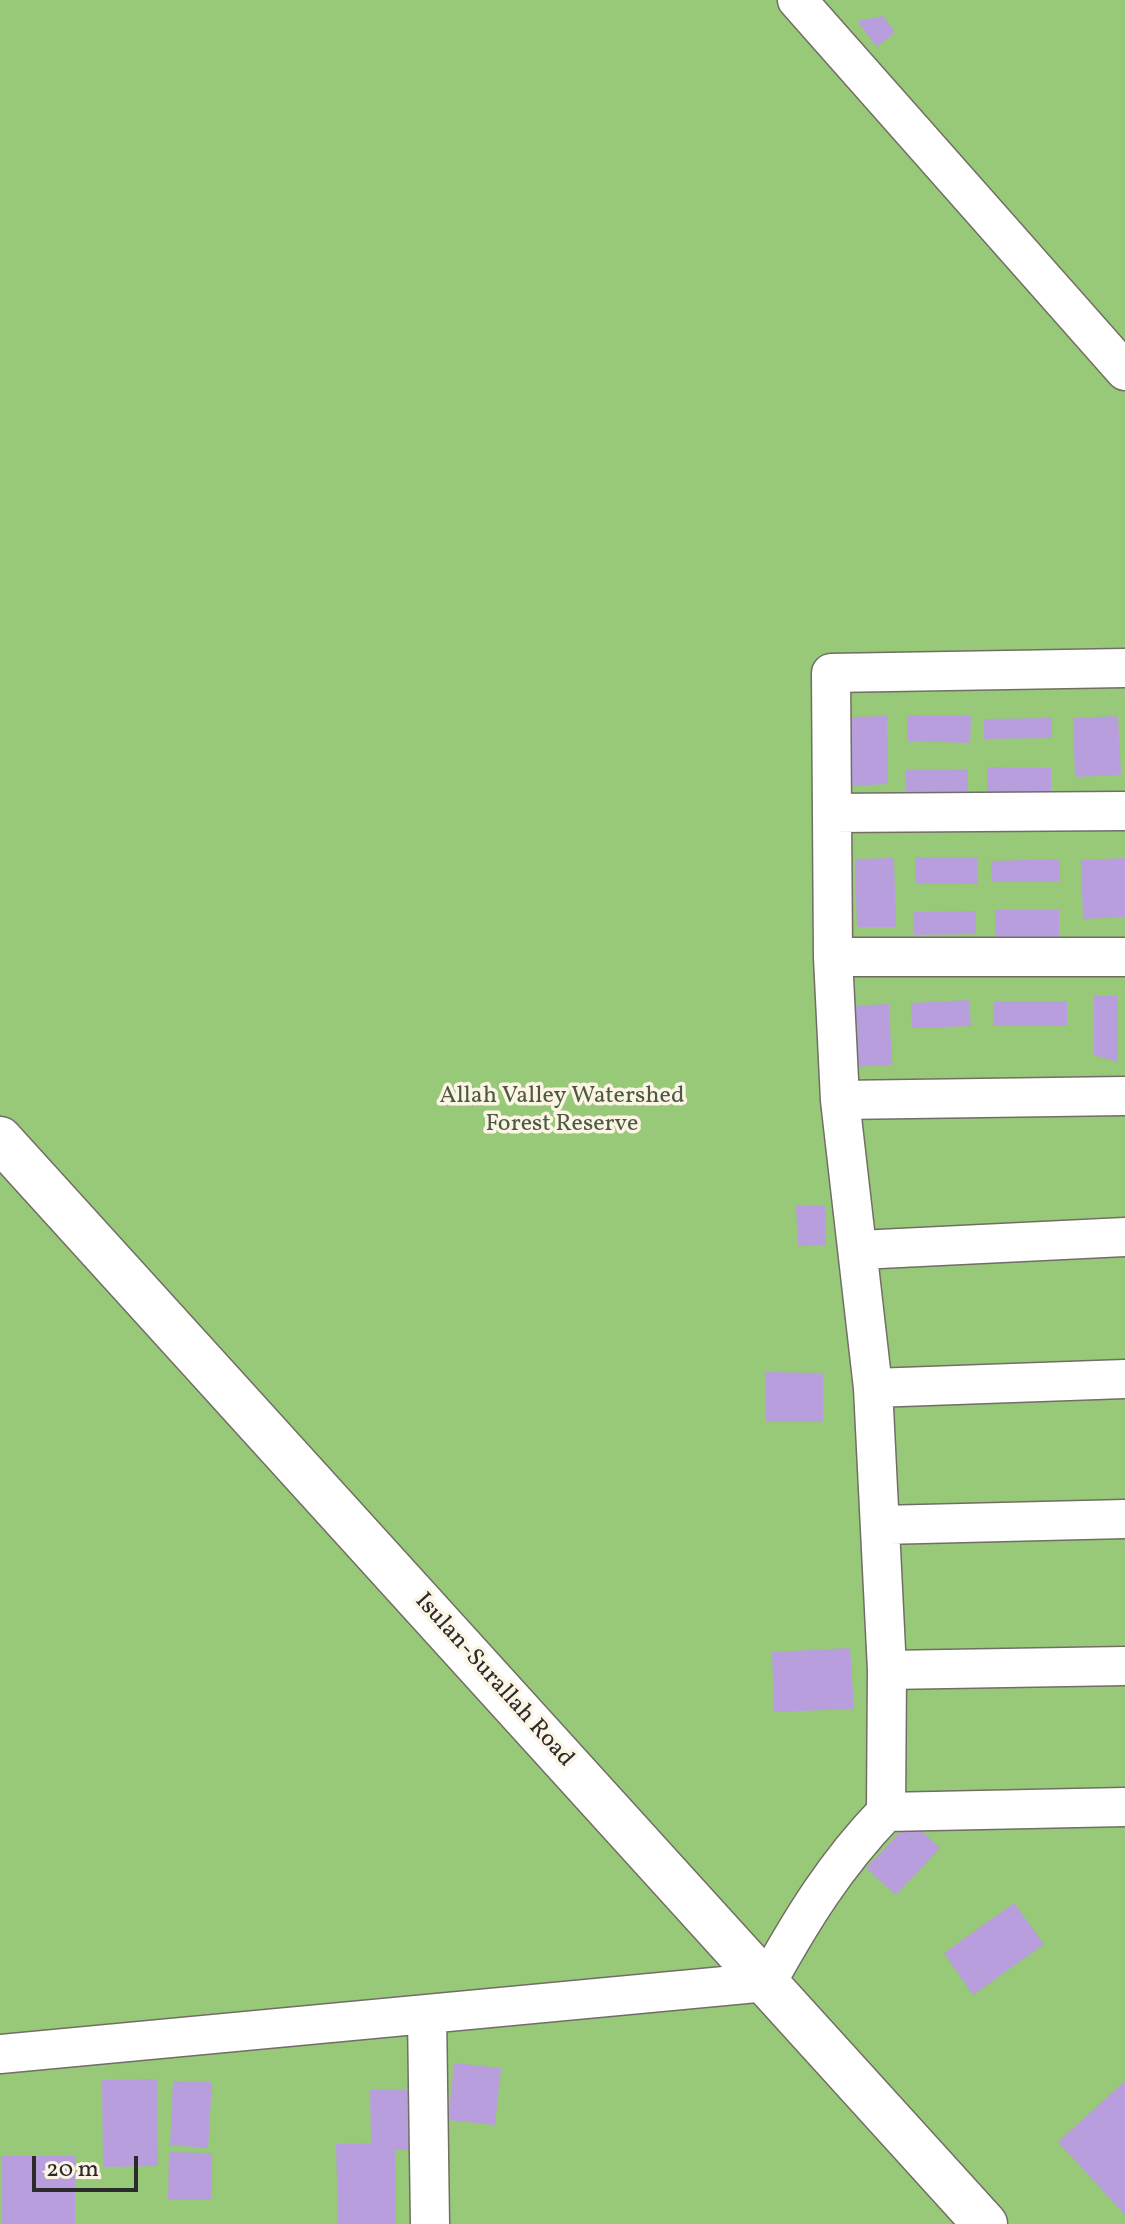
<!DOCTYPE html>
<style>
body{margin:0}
#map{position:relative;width:1125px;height:2224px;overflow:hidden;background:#f7e8d1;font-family:Vollkorn,serif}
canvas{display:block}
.scale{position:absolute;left:32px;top:2156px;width:106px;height:36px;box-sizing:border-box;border:4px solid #2b2b2b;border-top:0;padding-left:10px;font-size:24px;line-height:28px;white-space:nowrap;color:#2b2b2b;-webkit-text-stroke:6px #fcf5e5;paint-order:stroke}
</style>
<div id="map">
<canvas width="1125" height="2224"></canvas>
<div class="scale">20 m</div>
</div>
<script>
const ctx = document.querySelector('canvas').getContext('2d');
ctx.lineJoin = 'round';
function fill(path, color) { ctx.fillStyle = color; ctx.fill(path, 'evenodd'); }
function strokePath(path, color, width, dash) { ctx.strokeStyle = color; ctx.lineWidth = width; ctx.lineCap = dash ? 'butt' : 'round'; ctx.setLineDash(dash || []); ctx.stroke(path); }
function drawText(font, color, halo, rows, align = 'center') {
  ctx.font = font + ' Vollkorn,serif'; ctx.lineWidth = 7; ctx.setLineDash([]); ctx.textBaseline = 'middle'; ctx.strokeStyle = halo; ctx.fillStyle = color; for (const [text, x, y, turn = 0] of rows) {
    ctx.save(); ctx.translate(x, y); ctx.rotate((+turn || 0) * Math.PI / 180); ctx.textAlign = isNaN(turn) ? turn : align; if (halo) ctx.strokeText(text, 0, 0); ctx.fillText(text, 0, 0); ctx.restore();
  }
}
fill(new Path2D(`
 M 0,0 L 1125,0 L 1125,2224 L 0,2224 Z`), '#97c979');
fill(new Path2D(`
 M 883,16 L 895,32 L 877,47 L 857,21 Z
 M 907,715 L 971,716 L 970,743 L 907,741 Z
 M 887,716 L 888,784 L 849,786 L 848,717 Z
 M 1118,716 L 1121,775 L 1075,777 L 1073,718 Z
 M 1052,718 L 1052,738 L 984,739 L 984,719 Z
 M 987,767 L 1051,768 L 1051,796 L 987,796 Z
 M 968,769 L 968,792 L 906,793 L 906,770 Z
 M 915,857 L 978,858 L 978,884 L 915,883 Z
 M 894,858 L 896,927 L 857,927 L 855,859 Z
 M 1125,858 L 1125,917 L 1083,919 L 1081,860 Z
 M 1059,859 L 1060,881 L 992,882 L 991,861 Z
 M 995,910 L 1059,910 L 1059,938 L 995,937 Z
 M 976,911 L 976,934 L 914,935 L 914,912 Z
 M 1094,996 L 1118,996 L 1118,1062 L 1094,1055 Z
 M 969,1000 L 971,1026 L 912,1028 L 911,1003 Z
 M 994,1001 L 1067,1001 L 1067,1026 L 994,1026 Z
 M 889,1004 L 892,1065 L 851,1067 L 847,1006 Z
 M 825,1205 L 826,1245 L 798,1246 L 796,1206 Z
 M 765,1372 L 823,1373 L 823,1422 L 765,1422 Z
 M 850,1648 L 854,1709 L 774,1712 L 772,1652 Z
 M 911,1821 L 940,1848 L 896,1895 L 866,1868 Z
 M 1014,1903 L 1044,1944 L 973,1995 L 944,1953 Z
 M 454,2063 L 501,2068 L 495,2125 L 448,2120 Z
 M 157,2079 L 158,2166 L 103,2167 L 102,2080 Z
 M 173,2081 L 212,2082 L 208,2148 L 170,2145 Z
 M 1125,2081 L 1125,2215 L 1058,2142 Z
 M 422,2089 L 424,2150 L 395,2150 L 396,2224 L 338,2224 L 336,2144 L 371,2143 L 370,2090 Z
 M 169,2152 L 212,2153 L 211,2200 L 168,2200 Z
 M 1,2156 L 75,2156 L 75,2224 L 1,2224 Z`), '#b89edd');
const minor = new Path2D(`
 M 797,0 L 1125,371
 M 832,813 L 1125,811
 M 833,957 L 1125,957
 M 840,1100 L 1125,1096
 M 859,1250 L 1125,1237
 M 873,1388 L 1125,1379
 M 881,1525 L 1125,1519
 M 887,1670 L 1125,1666
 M 886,1812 L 1125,1807
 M 427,2014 L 430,2224
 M 0,2054 L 767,1982 C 802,1919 835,1865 886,1812 L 887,1670 L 873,1388 L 840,1100 L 833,957 L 831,673 L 1125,668`);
const trunk = new Path2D(`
 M 0,1139 L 985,2224`);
strokePath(minor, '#726d65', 41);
strokePath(trunk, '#726d65', 47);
strokePath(minor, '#fff', 38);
strokePath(trunk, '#fff', 44);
drawText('24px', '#4b5a42', '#fcf5e5', [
 ["Allah Valley Watershed",562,1098],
 ["Forest Reserve",562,1126]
]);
drawText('24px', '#2b2b2b', '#fcf5e5', [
 ["Isulan-Surallah Road",493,1681,48]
]);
</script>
